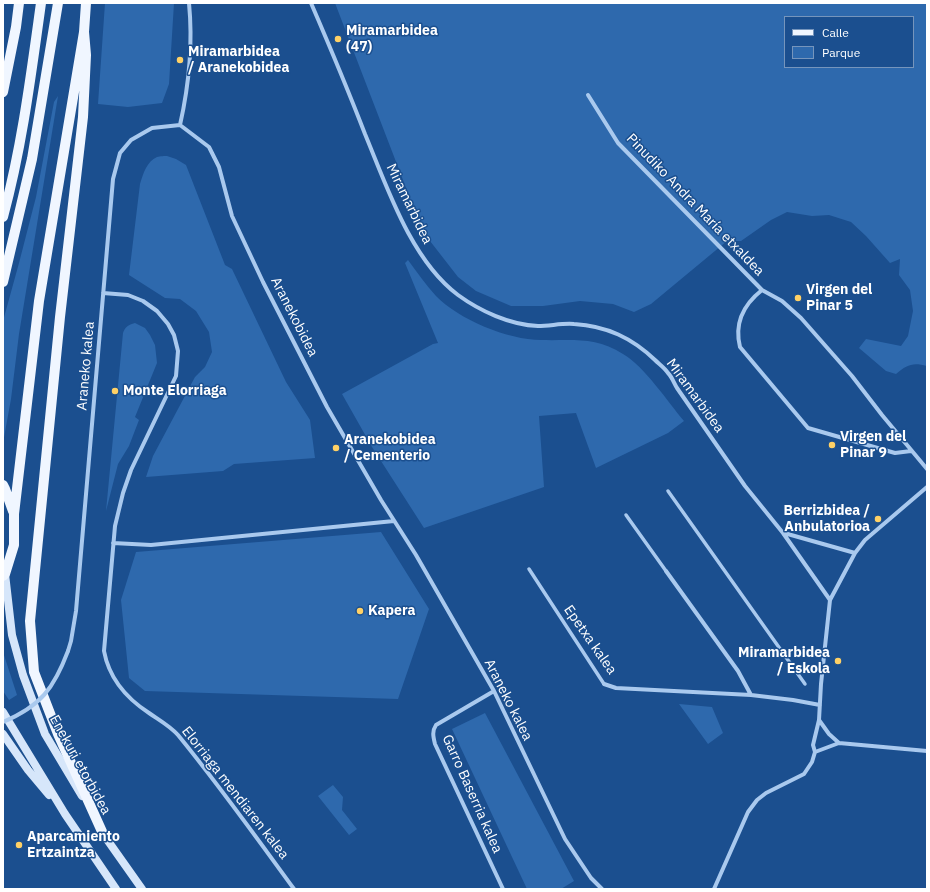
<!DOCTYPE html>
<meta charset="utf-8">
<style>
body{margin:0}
#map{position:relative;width:930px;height:892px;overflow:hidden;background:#1b4f8f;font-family:"IBM Plex Sans",sans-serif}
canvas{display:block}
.frame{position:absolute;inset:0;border:4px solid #fff;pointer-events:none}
.legend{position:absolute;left:784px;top:16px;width:130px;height:52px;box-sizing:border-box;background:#1b4f8f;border:1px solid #7695bc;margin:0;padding:5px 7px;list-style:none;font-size:12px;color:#fff}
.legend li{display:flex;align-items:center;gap:8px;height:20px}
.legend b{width:20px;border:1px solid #7695bc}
</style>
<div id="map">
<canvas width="930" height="892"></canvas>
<div class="frame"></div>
<ul class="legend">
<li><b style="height:5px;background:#f0f6ff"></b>Calle</li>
<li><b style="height:11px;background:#2e69ad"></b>Parque</li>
</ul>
</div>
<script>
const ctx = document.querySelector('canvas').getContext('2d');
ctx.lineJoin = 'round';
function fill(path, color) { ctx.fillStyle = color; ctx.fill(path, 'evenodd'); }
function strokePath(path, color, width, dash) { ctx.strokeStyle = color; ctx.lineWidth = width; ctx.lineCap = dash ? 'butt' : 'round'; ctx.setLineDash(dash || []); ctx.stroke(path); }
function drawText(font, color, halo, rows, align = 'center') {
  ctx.font = font + ' "IBM Plex Sans",sans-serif'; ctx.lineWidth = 3; ctx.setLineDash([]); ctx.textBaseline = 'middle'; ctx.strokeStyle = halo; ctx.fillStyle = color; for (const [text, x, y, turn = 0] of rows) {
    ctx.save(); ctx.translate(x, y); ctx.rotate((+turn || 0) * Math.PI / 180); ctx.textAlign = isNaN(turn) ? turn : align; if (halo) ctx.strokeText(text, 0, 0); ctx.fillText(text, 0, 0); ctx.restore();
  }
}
fill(new Path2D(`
 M 105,3 L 174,3 L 169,84 L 162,103 L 128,107 L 98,104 Z
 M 335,3 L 927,3 L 927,366 C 912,362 907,365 896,374 L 886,371 L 859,348 L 866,339 L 901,346 L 908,336 L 913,311 L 910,290 L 899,275 L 900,259 L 890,263 L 866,236 L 851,222 L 829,215 L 812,216 L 787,212 L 771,220 L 741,241 L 727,241 L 651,304 L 634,312 L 613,304 L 580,301 L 543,306 L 511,306 L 476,291 L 458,277 L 423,232 ZM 785,17 L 913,17 L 913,67 L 785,67 Z
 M 58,96 L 19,334 L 11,399 L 3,443 L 3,321 L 19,263 L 36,197 L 54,102 Z
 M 167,156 L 176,159 L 186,165 L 225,265 L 232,269 L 286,382 L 310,420 L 315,458 L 234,464 L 223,471 L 146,477 L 153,456 L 195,377 L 205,367 L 212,352 L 209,332 L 196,311 L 180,299 L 165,298 L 129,275 L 140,184 C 143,174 147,161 157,157 C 160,156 165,156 167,156 Z
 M 408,260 C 417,272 426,285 436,296 C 458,319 508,340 541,340 C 572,341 595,336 623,354 C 644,366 668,402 684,421 L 668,433 L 596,468 L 576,413 L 539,416 L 544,487 L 424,528 L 372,447 L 342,394 L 433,344 L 438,343 L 405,263 Z
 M 135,323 L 145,328 L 150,335 L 155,345 L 157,363 L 135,417 L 139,420 L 129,446 L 118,464 L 106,511 L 123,333 C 125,327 128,325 135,323 Z
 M 381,532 L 429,609 L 398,699 L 145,691 L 129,678 L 121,600 L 136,552 Z
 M 3,652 L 17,695 L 9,700 L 3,691 Z
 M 679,704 L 712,707 L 723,733 L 708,744 Z
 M 485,713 L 574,881 L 561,889 L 527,889 L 452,729 Z
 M 333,785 L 343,797 L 342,810 L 357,829 L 349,835 L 318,796 Z`), '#2e69ad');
strokePath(new Path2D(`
 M 668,491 L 805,684
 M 626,515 L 666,571
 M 529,569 L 604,684`), '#a9c9ee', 3.5);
strokePath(new Path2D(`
 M 311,3 C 330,47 348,90 365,134 C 387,187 411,260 458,295 C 480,311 510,325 538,326 C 550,326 562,323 574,324 C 607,326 632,338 655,360 C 659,364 665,368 668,373 C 672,377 674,383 677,388 L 745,486 L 783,533 L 830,600 L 821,684 L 819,720 L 813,745 L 815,752
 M 588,95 L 618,143 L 762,290
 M 180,125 L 209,147 L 219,167 L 232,216 L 263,282 L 327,407 L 381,500 L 416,555 L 494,691 L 565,839 L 591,878 L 602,889
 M 180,125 C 189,85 193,44 189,3
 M 103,293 L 128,295 L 143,301 L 157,311 L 168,324 L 174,335 L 178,351 L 176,376 L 131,470 L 123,493 L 115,526 L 104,651 C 109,678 126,698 149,713 C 159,720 170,726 178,735 C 219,785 256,837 294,889
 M 911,451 L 895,453 L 808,428 L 740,347 C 734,323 743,305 762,290 L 782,301 L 801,318 L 852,376 L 882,415 L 927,469
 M 784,533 L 855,553
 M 113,543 L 151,545 L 394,521
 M 666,571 L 738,671 L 751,695 L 793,700 L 820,705
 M 830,600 L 855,553 L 865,540 L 927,487
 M 68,651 L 71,641 L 76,611 L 113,179 L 120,153 L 131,140 L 152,128 L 180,125
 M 604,684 L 616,688 L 751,695
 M 494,691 L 436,725 C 432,731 433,736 435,744 L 503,889
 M 819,720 L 829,734 L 839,743
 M 815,752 L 839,743 L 927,751
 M 714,889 L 748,812 L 757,800 L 766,793 L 804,774 L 812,762 L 815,752`), '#a9c9ee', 4);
strokePath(new Path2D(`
 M 5,574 L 12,635 L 23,675 L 45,734 L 82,796
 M 3,712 L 65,814 L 116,889
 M 3,734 L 28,770 L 49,795
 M 101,831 L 142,889`), '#d6e6fa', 8);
strokePath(new Path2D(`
 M 84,32 L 86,55 L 83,117 L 60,317 L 30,621 L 34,672 L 58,734 L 104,836
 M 3,92 L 16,27 L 19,3
 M 3,217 C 22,147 31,75 41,3
 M 3,282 L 32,159 L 58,3
 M 3,485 L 5,489 L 13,511
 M 3,576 L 5,574 L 14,545 L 14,514 L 39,301 L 84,32 L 86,3`), '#f0f6ff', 10);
strokePath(new Path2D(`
 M 3,722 C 41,706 54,688 68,651`), '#a9c9ee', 4);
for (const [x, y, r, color] of [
 [338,39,4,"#ffd166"],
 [180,60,4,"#ffd166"],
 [798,298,4,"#ffd166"],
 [115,391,4,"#ffd166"],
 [832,445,4,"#ffd166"],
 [336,448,4,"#ffd166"],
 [878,519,4,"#ffd166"],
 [360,611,4,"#ffd166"],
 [838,661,4,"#ffd166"],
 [19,845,4,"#ffd166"]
]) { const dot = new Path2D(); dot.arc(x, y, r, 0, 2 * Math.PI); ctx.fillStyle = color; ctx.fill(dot); strokePath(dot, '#1b4f8f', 1.5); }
drawText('bold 14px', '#fff', '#1b4f8f', [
 ["Miramarbidea",346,31],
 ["(47)",346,47],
 ["Miramarbidea",188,52],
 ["/ Aranekobidea",188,68],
 ["Virgen del",806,290],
 ["Pinar 5",806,306],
 ["Monte Elorriaga",123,391],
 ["Virgen del",840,437],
 ["Pinar 9",840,453],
 ["Aranekobidea",344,440],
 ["/ Cementerio",344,456],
 ["Berrizbidea /",870,511,"right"],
 ["Anbulatorioa",870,527,"right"],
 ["Kapera",368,611],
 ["Miramarbidea",830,653,"right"],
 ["/ Eskola",830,669,"right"],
 ["Aparcamiento",27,837],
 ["Ertzaintza",27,853]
], 'left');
drawText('14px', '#fff', '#1b4f8f', [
 ["Miramarbidea",409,204,64],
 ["Pinudiko Andra María etxaldea",695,205,46],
 ["Aranekobidea",294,317,63],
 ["Araneko kalea",86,366,-85],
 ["Miramarbidea",695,396,54],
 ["Epetxa kalea",590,640,55],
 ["Araneko kalea",508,700,63],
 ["Enekuri etorbidea",80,765,61],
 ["Elorriaga mendiaren kalea",235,793,52],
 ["Garro Baserria kalea",472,794,66]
]);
</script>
